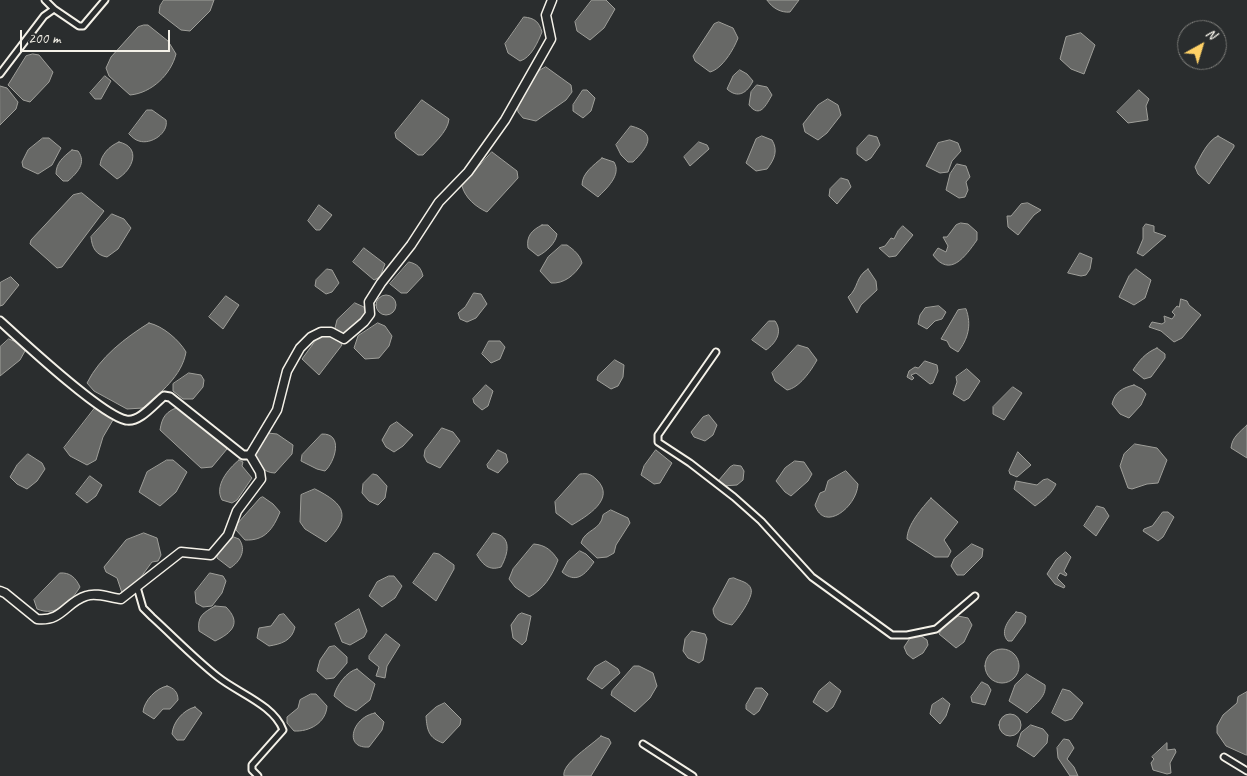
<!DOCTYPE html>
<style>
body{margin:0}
#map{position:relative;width:1247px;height:776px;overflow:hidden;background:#2a2d2e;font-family:Caveat,sans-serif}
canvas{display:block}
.north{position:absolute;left:1177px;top:20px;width:50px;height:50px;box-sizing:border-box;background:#2a2d2e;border:1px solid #7b7b78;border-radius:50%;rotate:39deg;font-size:14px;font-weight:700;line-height:20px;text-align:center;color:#f4f1e8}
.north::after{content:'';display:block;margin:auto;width:18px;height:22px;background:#ffd166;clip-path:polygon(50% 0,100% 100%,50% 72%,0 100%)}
.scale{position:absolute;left:20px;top:30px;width:150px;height:22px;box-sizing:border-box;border:2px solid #f4f1e8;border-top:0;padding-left:6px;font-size:15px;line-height:18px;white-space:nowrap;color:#f4f1e8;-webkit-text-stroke:4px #2a2d2e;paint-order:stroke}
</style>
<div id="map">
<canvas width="1247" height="776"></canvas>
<div class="north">N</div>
<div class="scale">200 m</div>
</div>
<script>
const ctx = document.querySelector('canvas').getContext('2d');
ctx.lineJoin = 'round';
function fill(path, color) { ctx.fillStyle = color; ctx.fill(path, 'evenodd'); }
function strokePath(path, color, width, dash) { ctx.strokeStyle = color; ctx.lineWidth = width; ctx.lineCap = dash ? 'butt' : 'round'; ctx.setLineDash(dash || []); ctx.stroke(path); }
const water = new Path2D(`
 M 164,0 L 214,0 L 210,11 L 190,31 L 181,30 L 159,13 L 160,6 Z
 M 592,0 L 606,0 L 615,9 L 604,28 L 590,40 L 577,31 L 575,22 Z
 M 767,0 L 799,0 L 790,12 C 781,13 772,8 767,0 Z
 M 524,17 C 535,18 539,22 542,32 C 538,42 531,58 520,61 L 508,53 L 505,44 Z
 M 719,22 L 733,28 L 738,38 C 734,49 722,69 710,72 L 695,61 L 693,56 L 714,24 Z
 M 144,25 L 148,25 L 168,41 L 176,54 C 171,74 152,93 130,95 L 109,76 L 106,68 L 111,57 L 138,27 Z
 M 1081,33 L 1095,45 L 1084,74 L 1071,69 L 1060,59 L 1066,37 Z
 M 33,54 L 39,55 L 53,72 L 49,82 L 30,102 L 23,100 L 8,85 L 26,56 Z
 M 546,67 L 571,85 L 572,92 L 566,100 L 536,121 L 523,118 L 518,112 L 517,105 L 535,73 Z
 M 740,70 L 747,74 L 753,81 C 747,93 738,99 727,89 L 733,76 Z
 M 105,76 L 111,81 L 101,99 L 95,99 L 90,93 Z
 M 757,85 L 767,87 L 772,95 C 766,105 760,119 749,105 L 751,92 Z
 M 0,86 L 7,88 L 18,102 L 16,109 L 0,125 Z
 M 583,90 L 587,90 L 595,98 L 591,111 L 583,118 L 573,111 L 573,105 Z
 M 1139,90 L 1149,99 L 1146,106 L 1148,120 L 1128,123 L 1117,112 Z
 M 828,99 L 838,105 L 841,115 L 827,133 L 818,140 L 805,132 L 803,124 L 818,105 Z
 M 422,100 L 449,119 C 448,132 432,145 423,155 L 418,155 L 396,138 L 395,133 Z
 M 147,110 L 152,110 L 166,120 C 169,133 151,145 139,141 C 135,140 132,137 129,134 Z
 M 631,126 C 659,133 647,148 633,162 L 628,162 L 621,155 L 616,145 Z
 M 869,135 L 877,137 L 880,145 L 871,158 L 866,161 L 857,154 L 857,148 Z
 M 762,136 L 772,140 C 778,150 775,159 767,169 L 756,171 L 746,163 L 756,139 Z
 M 1218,136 L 1234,145 L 1234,147 L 1209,184 L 1198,174 L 1195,167 C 1200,157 1208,140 1218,136 Z
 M 43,138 L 49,138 L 61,148 L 52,165 L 38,174 L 23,167 L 22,162 L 28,150 Z
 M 950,140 L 958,143 L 961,151 L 952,161 L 948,172 L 940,173 L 926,166 L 938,143 Z
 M 119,142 C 142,147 133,170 117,179 L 100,165 C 101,155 109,146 119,142 Z
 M 699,142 L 707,145 L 709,149 L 690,166 L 684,157 Z
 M 72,150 L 78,151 C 87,163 77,173 68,181 L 63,181 L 56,174 C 56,163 63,157 72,150 Z
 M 492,152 L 517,171 L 518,178 L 487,212 C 476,207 465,198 462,186 Z
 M 602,158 L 614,162 C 622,175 606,189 598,197 L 582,185 C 582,173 594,165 602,158 Z
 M 957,164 L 966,166 L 970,177 L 966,182 L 968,190 L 965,197 L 959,198 L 946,190 L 950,174 Z
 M 841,178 L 848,180 L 851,187 L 837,204 L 829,196 L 830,189 Z
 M 82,193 L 104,211 L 62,267 L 57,268 L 30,244 L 31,240 L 73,195 Z
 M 1028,203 L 1041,210 L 1034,215 L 1018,235 L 1008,227 L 1007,216 L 1011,216 L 1021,204 Z
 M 319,205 L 332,215 L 320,230 L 316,230 L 308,221 Z
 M 112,214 L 124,219 L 131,228 L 118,249 L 107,257 C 96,255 92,248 91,237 Z
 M 961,223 L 968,224 L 977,232 L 977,240 C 965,257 950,278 933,255 L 938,248 L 946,252 L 948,246 L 943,237 L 947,237 L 956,225 Z
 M 1146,224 L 1154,226 L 1154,232 L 1166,236 L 1143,256 L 1137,253 L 1143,239 L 1143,228 Z
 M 542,225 L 548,225 L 557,234 C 556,243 546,252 538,256 L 528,248 C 526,236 532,230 542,225 Z
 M 903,226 L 913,235 L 896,256 L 889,257 L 879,248 L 885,246 L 891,238 L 894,239 L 898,231 Z
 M 562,245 L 567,245 C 574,250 580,255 582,263 C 575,275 564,284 551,283 L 540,271 L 548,257 Z
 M 364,248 L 385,264 L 380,277 L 374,280 L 353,262 Z
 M 1080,253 L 1092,258 L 1090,269 L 1086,275 L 1081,276 L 1068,273 Z
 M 409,262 C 418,264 421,268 423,276 L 407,293 L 401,293 L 390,284 Z
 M 327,269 L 332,270 L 339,283 L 332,292 L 326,294 L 315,286 L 316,280 Z
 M 868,269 L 876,281 L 877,290 L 861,305 L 857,313 L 848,297 C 859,288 855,277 868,269 Z
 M 1136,269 L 1151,280 L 1145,298 L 1134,305 L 1119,297 L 1129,276 Z
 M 11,277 L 19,285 L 3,305 L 0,306 L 0,283 Z
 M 474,293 L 481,294 L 487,304 L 476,318 L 467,322 L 460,319 L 458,313 L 465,307 Z
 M376 305a10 10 0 1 1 20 0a10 10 0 1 1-20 0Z
 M 226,296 L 239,305 L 223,329 L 209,317 Z
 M 1181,299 L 1187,301 L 1189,305 L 1201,315 L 1182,338 L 1174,342 L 1161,331 L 1149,327 L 1152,322 L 1162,324 L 1165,322 L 1164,316 L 1172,319 L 1175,315 L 1172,312 L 1177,306 L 1179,307 Z
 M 355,303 L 364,307 L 365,314 L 350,334 L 342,335 L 335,328 L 337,320 Z
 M 939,306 L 946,312 L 942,319 L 935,321 L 927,329 L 918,324 L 920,315 L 925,308 Z
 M 966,309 C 972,325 968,339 958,352 L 950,347 L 947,341 L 941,339 L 958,310 Z
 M 769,321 L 775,321 C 783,332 776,343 766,350 L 752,340 Z
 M 149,323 C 163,326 179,340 186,352 C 182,376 160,393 143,408 L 127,409 L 94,391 L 87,383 C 100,357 125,338 149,323 Z
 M 378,323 L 385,326 L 392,336 L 389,346 L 379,358 L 365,359 L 354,348 L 358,336 Z
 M 327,335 L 340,342 L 342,345 L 319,375 L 302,359 L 318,337 Z
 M 9,339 L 16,342 L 25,351 L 20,360 L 0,376 L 0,347 Z
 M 489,341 L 500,341 L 505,347 L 500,359 L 491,363 L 482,354 Z
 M 798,345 L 808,348 L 817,360 C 811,371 799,388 787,390 L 775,381 L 772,373 Z
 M 1157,348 L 1165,354 L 1165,358 L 1151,377 L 1144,379 L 1133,370 C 1139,361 1145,353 1157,348 Z
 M 615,360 L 624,365 L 623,377 L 618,386 L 611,389 L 597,380 L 598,376 Z
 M 925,361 L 937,365 L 938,371 L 933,383 L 930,384 L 916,373 L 911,375 L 914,378 L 912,380 L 907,377 L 909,371 L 915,367 L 918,368 Z
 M 967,369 L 980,381 L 969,398 L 964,401 L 953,394 L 957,382 L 956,377 Z
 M 189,373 L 201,375 L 204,380 L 203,387 L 193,399 L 183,399 L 173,391 L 173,384 Z
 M 486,385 L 493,391 L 488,406 L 482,410 L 474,403 L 473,399 Z
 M 1134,385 L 1142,389 L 1146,394 L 1141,405 L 1129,418 L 1120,414 L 1112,404 C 1115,392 1122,388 1134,385 Z
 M 1013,387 L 1022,393 L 1004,420 L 993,414 L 993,407 Z
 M 179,407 L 218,438 L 227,449 L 212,467 L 201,468 L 160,430 C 162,417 166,411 179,407 Z
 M 95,408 L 111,416 L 113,420 L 103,437 L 96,460 L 87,465 L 70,456 L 64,448 Z
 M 709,415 L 717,425 L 713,435 L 705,441 L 694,437 L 691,432 L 703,417 Z
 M 397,422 L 413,435 L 403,446 L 394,452 L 386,447 L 382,440 L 390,426 Z
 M 1247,425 L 1247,458 L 1231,448 C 1232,437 1240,432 1247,425 Z
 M 442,428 L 453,432 L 460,441 L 440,468 L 427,462 L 424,456 L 425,450 Z
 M 268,433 L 277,434 L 293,445 L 292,454 L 275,473 C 263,473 257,463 254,453 Z
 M 322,434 C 344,433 335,462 325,471 L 317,469 L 301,461 L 302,455 Z
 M 1135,444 L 1157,448 L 1167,460 L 1158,483 L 1147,484 L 1132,489 L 1128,488 L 1120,466 L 1124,454 Z
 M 498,450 L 506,454 L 508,462 L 498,473 L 488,468 L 487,465 Z
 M 656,450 L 672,463 L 660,483 L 654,484 L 641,475 L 644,466 Z
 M 1018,452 L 1031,465 L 1017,477 L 1010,474 L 1009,471 Z
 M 28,454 L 42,463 L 45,469 L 37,481 L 27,489 L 17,484 L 10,477 L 17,465 Z
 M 167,460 L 173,460 L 187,472 L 176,492 L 160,506 L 139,492 L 147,472 Z
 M 239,460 L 243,462 L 242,466 L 252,478 L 237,500 L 232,503 L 222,500 C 214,486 228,469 239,460 Z
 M 795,461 L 804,462 L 812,474 L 808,481 L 791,496 L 785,492 L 776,481 L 785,468 Z
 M 734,465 L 741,466 L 744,471 L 743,480 L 737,485 L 723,486 L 719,480 L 730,467 Z
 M 846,471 L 858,484 C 857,507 824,533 815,505 L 820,493 L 825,491 L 828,481 Z
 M 373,474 L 377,475 L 387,486 L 385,498 L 378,505 L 369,501 L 362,493 L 363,484 Z
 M 580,474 C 588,473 591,474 597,480 C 616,499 587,516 572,525 L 556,513 L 555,502 Z
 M 90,476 L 102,485 L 96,496 L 87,503 L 76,494 Z
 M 1048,479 L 1056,484 C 1052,494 1043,500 1035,506 L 1014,489 L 1016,481 L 1037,485 L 1043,480 Z
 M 315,489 C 345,504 352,516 326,542 L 305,529 L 300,522 L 301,495 Z
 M 263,497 L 273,504 L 280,512 C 273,529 265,541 245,540 L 236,530 L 237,524 L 260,498 Z
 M 931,498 L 958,522 L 944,540 L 951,551 L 948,557 L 935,557 L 907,539 C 907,525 922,508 931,498 Z
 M 1097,506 L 1104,508 L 1109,516 L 1096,536 L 1084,526 Z
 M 611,510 L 628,518 L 630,523 L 616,545 L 614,553 L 607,557 L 597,558 L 581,543 C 585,529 601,531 603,515 Z
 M 1163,512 L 1168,512 L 1174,517 L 1163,537 L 1158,541 L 1143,531 L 1144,529 L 1152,526 Z
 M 144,533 L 157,538 L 161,555 L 158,561 L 152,562 L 135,585 L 125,594 L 122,593 L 117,578 L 106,572 L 104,567 L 126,540 Z
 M 493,533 C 513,536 508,554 501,567 C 489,571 483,565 477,555 Z
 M 231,536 L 239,539 C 247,550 240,562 230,568 L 217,558 L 217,554 Z
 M 534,544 C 546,545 552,551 558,560 C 552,576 544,589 529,597 L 515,587 L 509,579 L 513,569 Z
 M 972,544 L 983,549 L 982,557 L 964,575 L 957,575 L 951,566 L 954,559 Z
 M 580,551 L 586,554 L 594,562 C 585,575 576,584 562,572 L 568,561 Z
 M 1066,552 L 1071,557 L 1064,571 L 1067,574 L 1066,576 L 1060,573 L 1057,578 L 1065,586 L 1064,588 L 1055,584 L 1047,574 L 1056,560 Z
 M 434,553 L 439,554 L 454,565 L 454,569 L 436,601 L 413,583 Z
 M 60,573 C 70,572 76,578 80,587 C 70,603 56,617 37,609 L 34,600 Z
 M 210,573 L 223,576 L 226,581 L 222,593 L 212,606 L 203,607 L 196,603 L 195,592 Z
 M 389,576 L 394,576 L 402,586 L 395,598 L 382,607 L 369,596 L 377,582 Z
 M 734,578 C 740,581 749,582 751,589 C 754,597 737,620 732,625 C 723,623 713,620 713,609 L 729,579 Z
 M 215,606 L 226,607 C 242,623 232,633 215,641 L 199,631 C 197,616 203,613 215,606 Z
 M 359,609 L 367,631 L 364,637 L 350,645 L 342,642 L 335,624 Z
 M 1016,612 L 1022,613 L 1026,616 L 1025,623 L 1012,641 L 1008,641 C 999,632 1009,619 1016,612 Z
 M 522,613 L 531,616 L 526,641 L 522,645 L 513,638 L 511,625 L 518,615 Z
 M 284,614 L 295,627 C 292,641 281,644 269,646 L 257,638 L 259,628 L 271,626 L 279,615 Z
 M 953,615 L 968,618 L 972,625 L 964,642 L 956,648 L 939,634 L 944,624 Z
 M 692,631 L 705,634 L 707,639 L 703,660 L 699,663 L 688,658 L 683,651 L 685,639 Z
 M 386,634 L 400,645 L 387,666 L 385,678 L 376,676 L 379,667 L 369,659 L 369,656 Z
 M 918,634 L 927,640 L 928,645 L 923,653 L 913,659 L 907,654 L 904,647 L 910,638 Z
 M 335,646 L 347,657 L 347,663 L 334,678 L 326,679 L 317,671 L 320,660 L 329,647 Z
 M985 666a17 17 0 1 1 34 0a17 17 0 1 1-34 0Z
 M 606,661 L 618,669 L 620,673 L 602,689 L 587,679 L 595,667 Z
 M 634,666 L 639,666 L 653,673 L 657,686 L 650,698 L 635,712 L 611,695 L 612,691 Z
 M 357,669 L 375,684 L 370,700 L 356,711 L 346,706 L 334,696 C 336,686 347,671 357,669 Z
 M 1027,674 L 1045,685 C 1047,697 1033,706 1027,713 L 1009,701 L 1015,685 Z
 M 830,682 L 841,691 L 833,707 L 827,712 L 813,702 L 819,691 Z
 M 982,682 L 988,685 L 991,690 L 985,705 L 972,702 L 971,697 Z
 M 167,686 C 174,688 178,692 178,700 L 170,709 L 163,709 L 154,719 L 143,712 C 144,701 156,688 167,686 Z
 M 756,688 L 762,688 L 768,694 L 759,711 L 754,715 L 746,709 L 746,705 Z
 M 1063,689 L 1070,691 L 1083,703 L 1072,719 L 1065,721 L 1052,713 Z
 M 1247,692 L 1247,755 L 1246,755 L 1226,746 L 1217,733 L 1217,726 L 1223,715 L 1237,703 L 1238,697 Z
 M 311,694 L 316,694 L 327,706 C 326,723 309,732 294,731 L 287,723 L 287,717 L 298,708 L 300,700 Z
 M 943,698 L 950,704 L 946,716 L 940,724 L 930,714 L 932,705 Z
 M 445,703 L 461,719 L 460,725 L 443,743 C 429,738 427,731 426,716 L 436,707 Z
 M 195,707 L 202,713 L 184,740 L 177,740 L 172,734 C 173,722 183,710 195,707 Z
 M 375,713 L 384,722 L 382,730 L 369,747 C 343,749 352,717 375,713 Z
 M999 725a11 11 0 1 1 22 0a11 11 0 1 1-22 0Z
 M 1031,725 L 1043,729 L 1048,735 L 1047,743 L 1034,757 L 1017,746 L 1021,733 Z
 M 601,736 L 609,739 L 611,743 L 591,776 L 564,776 C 561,764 592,745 601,736 Z
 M 1064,739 L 1069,740 L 1074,748 L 1067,759 L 1074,767 L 1078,776 L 1070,776 L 1058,758 L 1057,748 Z
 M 1167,743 L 1167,750 L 1175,749 L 1176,752 L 1170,763 L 1171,773 L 1167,774 L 1153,770 L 1151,763 L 1154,759 L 1152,757 Z`);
fill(water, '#676866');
strokePath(water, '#9f9f9a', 1);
const street = new Path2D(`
 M 45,0 L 54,9 L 79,26 L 83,26 L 105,0
 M 0,74 L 44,16 L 54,9
 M 716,352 L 658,435 L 658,442 L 690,463 L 734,497 L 761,521 L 812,577 L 892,635 L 907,635 L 936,629 L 975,596
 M 137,587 L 143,608 L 152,617 C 174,637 195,659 218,677 C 238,693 274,705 283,730 L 252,765 L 252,770 L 258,776
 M 643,744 L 693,776
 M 1224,757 L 1247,771`);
const secondary = new Path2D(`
 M 0,321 C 22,341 101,415 126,420 C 139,423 154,404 164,396 L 170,397 L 243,455 L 250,455`);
const primary = new Path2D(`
 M 0,591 L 5,593 L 37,619 C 62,622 66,602 86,596 C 96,592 111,598 121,599 L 181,552 L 211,555 L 228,535 L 237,511 L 261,479 L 260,472 L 250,455 L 277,410 L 287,371 L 300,348 L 311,337 L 321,332 L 331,332 L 344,339 L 364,322 L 370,314 L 369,302 L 381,283 L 411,245 L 439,202 L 468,172 L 505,120 L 551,39 L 546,15 L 552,0`);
strokePath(street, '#f4f1e8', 9);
strokePath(secondary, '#f4f1e8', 11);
strokePath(primary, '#f4f1e8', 11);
strokePath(street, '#2a2d2e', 5);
strokePath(secondary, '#2a2d2e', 7);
strokePath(primary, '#2a2d2e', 8);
</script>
